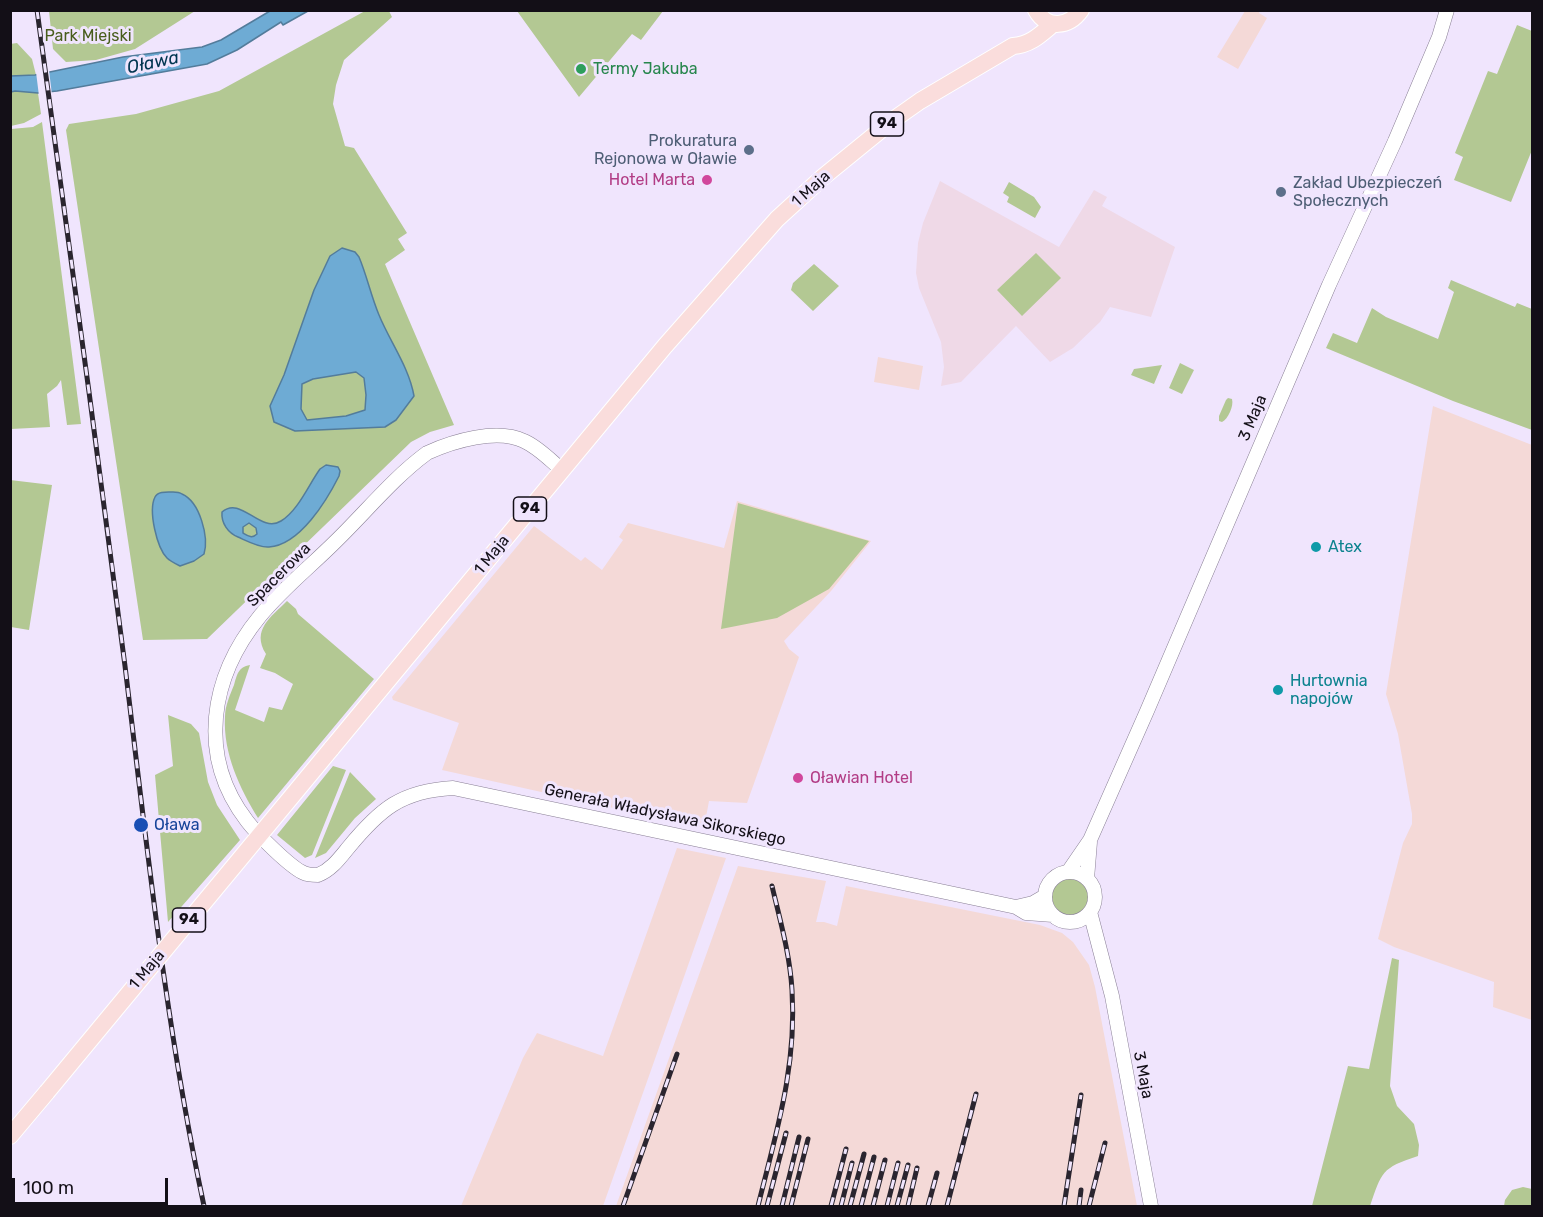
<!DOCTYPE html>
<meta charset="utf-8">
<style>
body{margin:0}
#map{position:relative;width:1543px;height:1217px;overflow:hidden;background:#f0e5fd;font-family:Rubik,sans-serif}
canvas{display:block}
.frame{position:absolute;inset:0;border:12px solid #130f17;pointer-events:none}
.scale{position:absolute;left:12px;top:1178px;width:156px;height:27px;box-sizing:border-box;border:3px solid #130f17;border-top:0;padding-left:8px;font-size:18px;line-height:21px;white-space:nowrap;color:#130f17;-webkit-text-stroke:4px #f0e5fd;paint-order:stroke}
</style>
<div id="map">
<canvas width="1543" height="1217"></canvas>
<div class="frame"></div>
<div class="scale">100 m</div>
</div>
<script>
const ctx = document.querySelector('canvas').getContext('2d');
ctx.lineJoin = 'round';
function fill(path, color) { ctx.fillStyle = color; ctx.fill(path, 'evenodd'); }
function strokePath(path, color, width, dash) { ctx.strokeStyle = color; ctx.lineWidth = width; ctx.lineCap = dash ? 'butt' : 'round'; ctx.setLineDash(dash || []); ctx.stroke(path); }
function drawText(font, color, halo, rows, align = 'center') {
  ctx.font = font + ' Rubik,sans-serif'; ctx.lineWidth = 6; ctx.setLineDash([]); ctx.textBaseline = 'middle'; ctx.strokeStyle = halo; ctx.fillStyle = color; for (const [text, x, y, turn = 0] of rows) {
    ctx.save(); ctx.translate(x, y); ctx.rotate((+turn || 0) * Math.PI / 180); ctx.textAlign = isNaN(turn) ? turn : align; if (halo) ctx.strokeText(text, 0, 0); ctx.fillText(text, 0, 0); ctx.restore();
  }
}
fill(new Path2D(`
 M 1245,11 L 1260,11 L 1259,13 L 1267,18 L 1238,69 L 1217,57 Z
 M 878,357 L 923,366 L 919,390 L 874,382 Z
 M 1433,406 L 1532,445 L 1532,1020 L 1493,1007 L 1494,982 L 1394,947 L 1378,939 L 1403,843 L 1412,824 L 1412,814 L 1398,734 L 1386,694 Z
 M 737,501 L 871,541 L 831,591 L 784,641 L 789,649 L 799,657 L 747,803 L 709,801 L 704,828 L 442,770 L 459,723 L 393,700 L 392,697 L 534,526 L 581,561 L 585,557 L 602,570 L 623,540 L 619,537 L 628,523 L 724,548 Z
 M 677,848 L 726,858 L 603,1206 L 461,1206 L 523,1058 L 537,1033 L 603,1056 Z
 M 738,866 L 826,881 L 816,922 L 824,922 L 837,926 L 846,886 L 1040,925 L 1062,933 L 1073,942 L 1089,965 L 1095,987 L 1137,1206 L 616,1206 Z`), '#f4d9d7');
fill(new Path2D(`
 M 940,181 L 1059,247 L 1094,190 L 1107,197 L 1102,206 L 1175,247 L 1151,317 L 1110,307 L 1100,322 L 1073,348 L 1050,362 L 1016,326 L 961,382 L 941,386 L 944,367 L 941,342 L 919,288 L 916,273 L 918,243 L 923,223 Z`), '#efd9e7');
fill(new Path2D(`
 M 49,11 L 49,10 L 195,11 L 135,49 L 96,60 L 66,62 L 53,49 Z
 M 365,11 L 389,11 L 392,17 L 344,60 L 336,85 L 333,104 L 345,146 L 354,148 L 407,233 L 398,239 L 405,250 L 385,264 L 454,425 L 430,432 L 411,442 L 207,639 L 143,640 L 66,130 L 69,124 L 136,114 L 219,91 Z
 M 517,11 L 663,11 L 641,40 L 632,34 L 579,97 Z
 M 1517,25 L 1532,31 L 1532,150 L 1511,202 L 1454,180 L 1463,157 L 1455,153 L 1488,71 L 1497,74 Z
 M 17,43 L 32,59 L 36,75 L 11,76 L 10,44 Z
 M 15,91 L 38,93 L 41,114 L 24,123 L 11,126 L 11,92 Z
 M 42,122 L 81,424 L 67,425 L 61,380 L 57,386 L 47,394 L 50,427 L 11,429 L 11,129 L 33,127 Z
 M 1009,182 L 1034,197 L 1041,207 L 1035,218 L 1007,202 L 1009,197 L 1003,193 Z
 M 1036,253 L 1061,278 L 1022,316 L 997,290 Z
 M 814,264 L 839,286 L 813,311 L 791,290 L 793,283 Z
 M 1451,280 L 1515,307 L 1517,303 L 1532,309 L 1532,430 L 1453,401 L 1326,348 L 1333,333 L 1357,343 L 1372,308 L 1386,317 L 1438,339 L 1454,292 L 1448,288 Z
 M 1180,363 L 1194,370 L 1182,394 L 1169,388 Z
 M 1162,365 L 1154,384 L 1131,375 L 1134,369 Z
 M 1228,398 L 1232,399 C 1234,406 1228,419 1222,422 L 1219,421 L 1219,416 L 1226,400 Z
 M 10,480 L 52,485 L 29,630 L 11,627 Z
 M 738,503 L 869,541 L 829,589 L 777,618 L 721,629 Z
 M 287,601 L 296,609 L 298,614 L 374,679 L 258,818 C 240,789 223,753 225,717 C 225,706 230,695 234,685 C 237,675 238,667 250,665 L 235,710 L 264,722 L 269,707 L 282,710 L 293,684 L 275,673 L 260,668 L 266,654 C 251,630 271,617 287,601 Z
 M 168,715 L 191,724 L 199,733 L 208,782 L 217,805 L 240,840 L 168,922 L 155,775 L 173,766 Z
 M 333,766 L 346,770 L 312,855 L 305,858 L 277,835 Z
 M 350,772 L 376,799 L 355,818 L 326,853 L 315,858 Z
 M1052 897a18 18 0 1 1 36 0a18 18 0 1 1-36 0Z
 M 1392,958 L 1399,960 L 1390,1086 L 1397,1106 L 1414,1124 L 1419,1145 L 1418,1156 C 1381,1168 1382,1172 1370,1206 L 1312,1206 L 1348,1066 L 1369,1069 Z
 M 1523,1187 L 1532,1189 L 1532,1206 L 1504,1206 L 1505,1200 L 1512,1190 Z`), '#b3c893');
const water = new Path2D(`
 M 270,11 L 308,11 L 283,25 L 281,22 L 237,50 L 207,64 L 57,91 L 38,93 L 15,91 L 11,92 L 10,76 L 35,75 L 123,57 L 202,47 L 221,40 Z
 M 342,248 L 355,252 L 359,257 C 367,276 371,296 379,315 C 390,342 409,367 414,396 L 396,420 L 385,427 L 295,431 L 274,422 L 270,406 L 284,375 L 314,290 L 330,256 ZM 356,372 L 364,378 L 366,395 L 365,410 L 346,416 L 307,420 L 301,409 L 302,384 L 313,379 Z
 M 326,465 L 338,467 L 340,471 L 339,476 C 327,500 300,545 269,547 C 260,548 247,541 238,537 C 228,533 221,523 222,512 C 241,495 260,534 281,521 C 298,511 309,484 320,469 ZM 249,523 L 256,528 L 257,534 C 252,539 248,536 243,533 L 243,527 Z
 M 173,492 C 176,492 179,492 182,494 C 200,502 209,537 204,554 L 194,561 L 180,566 C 176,564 170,561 167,558 C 157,548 148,511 155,497 C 158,491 167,492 173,492 Z`);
fill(water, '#6eabd4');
strokePath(water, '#537c9b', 1.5);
fill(new Path2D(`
 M 49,70 L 52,95 L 39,96 L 36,72 Z`), '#f0e5fd');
const minor = new Path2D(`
 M 562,470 C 550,460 538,447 524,441 C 497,428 453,441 427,453 C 393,478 365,513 335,542 C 311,566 282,589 260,616 C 210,677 197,756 247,821 C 256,833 291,868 304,873 C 308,875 313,875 318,875 C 331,870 339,859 348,848 C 380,809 401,791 453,788 L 1016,907 L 1026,913 L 1053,915
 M 1068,872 L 1090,840 L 1147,711 L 1329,285 L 1395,141 L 1439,37 L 1447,10
 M1045 897a25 25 0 1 1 50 0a25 25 0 1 1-50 0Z
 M 1087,879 L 1090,842
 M 1016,907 L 1033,903 L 1045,896
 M 1090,912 L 1112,996 L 1151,1206`);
const major = new Path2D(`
 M 1036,10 C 1047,30 1069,27 1081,10
 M 331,749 L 665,346 L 777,219 L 823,177 L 893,120 L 920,101 L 1013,46 C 1030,45 1040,35 1053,24
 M 10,1136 L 47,1092`);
strokePath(minor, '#8a8096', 15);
strokePath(major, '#fff', 18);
strokePath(minor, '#fff', 14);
strokePath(major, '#fadddc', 16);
const rail = new Path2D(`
 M 37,10 C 67,229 97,447 125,666 C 147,847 166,1028 204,1206
 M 623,1206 L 677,1054
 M 758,1206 C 776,1133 797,1067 792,990 C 790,955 780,920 772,886
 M 767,1206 L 786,1133
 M 782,1206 L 799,1137
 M 791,1206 L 808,1139
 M 831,1206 L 846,1149
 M 841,1206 L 852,1163
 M 850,1206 L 864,1154
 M 861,1206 L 874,1157
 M 873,1206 L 885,1160
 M 887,1206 L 898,1163
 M 897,1206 L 908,1165
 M 908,1206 L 917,1168
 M 928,1206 L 937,1173
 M 947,1206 L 976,1094
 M 1064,1206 L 1081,1095
 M 1079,1206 L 1081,1190
 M 1089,1206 L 1105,1143`);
strokePath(rail, '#2a252f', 5);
strokePath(rail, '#f0e5fd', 3, [9]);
const majorBridge = new Path2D(`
 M 47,1092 L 331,749`);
strokePath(majorBridge, '#fff', 18, []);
strokePath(majorBridge, '#fadddc', 16);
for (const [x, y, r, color] of [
 [581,69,6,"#2e9e5b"],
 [749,150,6,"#5c6f8a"],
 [707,180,6,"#d1479c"],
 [1281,192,6,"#5c6f8a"],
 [1316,547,6,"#0f9aa8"],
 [1278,690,6,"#0f9aa8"],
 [798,778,6,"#d1479c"],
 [141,825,8,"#1a4fb4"]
]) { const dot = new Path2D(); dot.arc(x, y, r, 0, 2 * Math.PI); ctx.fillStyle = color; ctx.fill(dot); strokePath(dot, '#f0e5fd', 2); }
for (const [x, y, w] of [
 [887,124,33],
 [530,509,33],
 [189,920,33]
]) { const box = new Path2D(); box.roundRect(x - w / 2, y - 12, w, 24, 4.5); ctx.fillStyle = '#f0e5fd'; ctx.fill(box); strokePath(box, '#130f17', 1.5); }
drawText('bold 15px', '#130f17', null, [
 ["94",887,124],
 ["94",530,509],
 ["94",189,920]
]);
drawText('16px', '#485d1c', '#f0e5fd', [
 ["Park Miejski",88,36]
]);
drawText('16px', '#27864d', '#f0e5fd', [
 ["Termy Jakuba",593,69]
], 'left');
drawText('16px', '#4e5e75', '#f0e5fd', [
 ["Prokuratura",737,141],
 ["Rejonowa w Oławie",737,159],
 ["Zakład Ubezpieczeń",1293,183,"left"],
 ["Społecznych",1293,201,"left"]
], 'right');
drawText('16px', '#b23c85', '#f0e5fd', [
 ["Hotel Marta",695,180],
 ["Oławian Hotel",810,778,"left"]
], 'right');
drawText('16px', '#130f17', '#f0e5fd', [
 ["1 Maja",811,189,-42],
 ["3 Maja",1253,418,-67],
 ["1 Maja",492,555,-51],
 ["Spacerowa",279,575,-45],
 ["Generała Władysława Sikorskiego",665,815,12],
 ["1 Maja",147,970,-50],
 ["3 Maja",1143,1075,79]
]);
drawText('16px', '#0d838f', '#f0e5fd', [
 ["Atex",1328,547],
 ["Hurtownia",1290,681],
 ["napojów",1290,699]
], 'left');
drawText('16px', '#164399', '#f0e5fd', [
 ["Oława",154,825]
], 'left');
drawText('italic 18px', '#003550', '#f0e5fd', [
 ["Oława",153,63,-12]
]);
</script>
